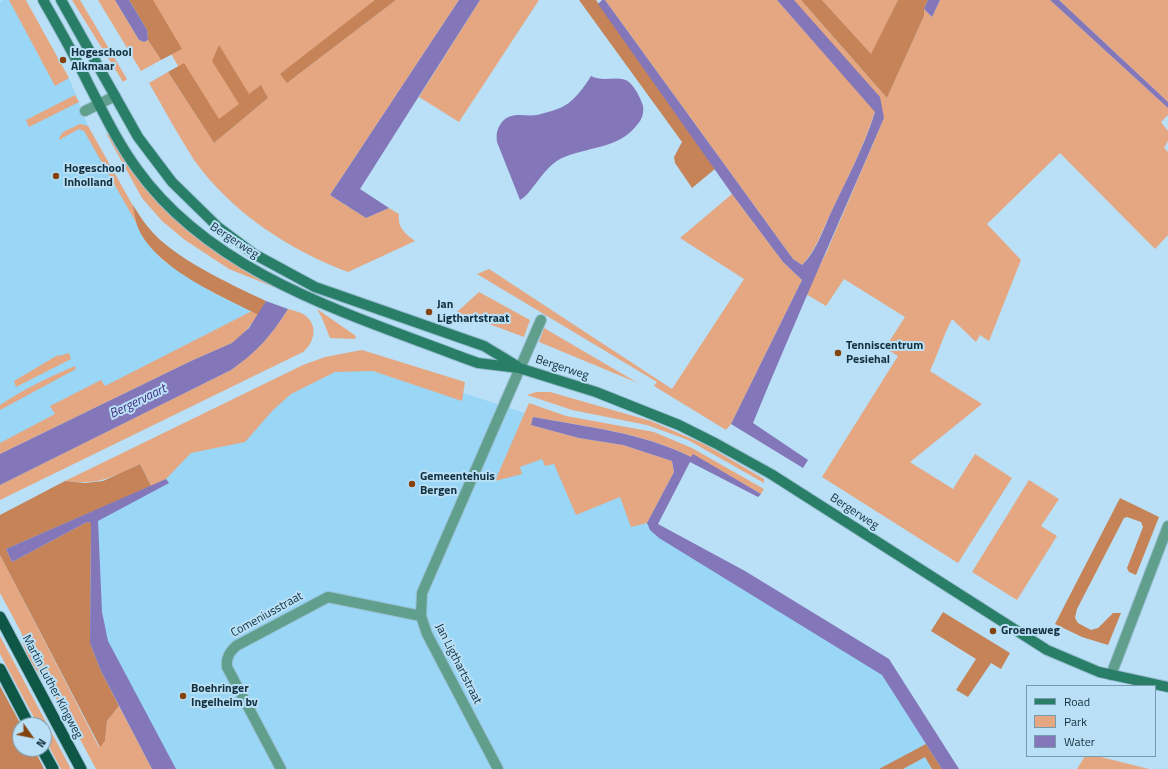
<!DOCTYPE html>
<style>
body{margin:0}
#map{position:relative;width:1168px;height:769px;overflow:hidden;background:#b9e0f6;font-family:"Titillium Web",sans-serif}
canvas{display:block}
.legend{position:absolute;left:1026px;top:685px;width:130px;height:72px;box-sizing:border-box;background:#b9e0f6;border:1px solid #779aac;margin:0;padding:5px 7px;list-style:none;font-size:12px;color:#14303e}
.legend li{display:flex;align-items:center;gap:8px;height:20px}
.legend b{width:20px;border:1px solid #779aac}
.north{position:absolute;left:12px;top:717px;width:40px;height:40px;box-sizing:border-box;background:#b9e0f6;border:1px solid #779aac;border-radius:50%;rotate:123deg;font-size:11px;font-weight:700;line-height:16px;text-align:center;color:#14303e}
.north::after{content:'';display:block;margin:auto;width:14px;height:18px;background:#84420f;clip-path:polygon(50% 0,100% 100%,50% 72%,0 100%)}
</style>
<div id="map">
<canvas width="1168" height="769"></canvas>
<ul class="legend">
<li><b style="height:5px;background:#297e68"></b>Road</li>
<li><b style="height:11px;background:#e5a782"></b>Park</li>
<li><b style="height:11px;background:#8376b9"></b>Water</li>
</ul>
<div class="north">N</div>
</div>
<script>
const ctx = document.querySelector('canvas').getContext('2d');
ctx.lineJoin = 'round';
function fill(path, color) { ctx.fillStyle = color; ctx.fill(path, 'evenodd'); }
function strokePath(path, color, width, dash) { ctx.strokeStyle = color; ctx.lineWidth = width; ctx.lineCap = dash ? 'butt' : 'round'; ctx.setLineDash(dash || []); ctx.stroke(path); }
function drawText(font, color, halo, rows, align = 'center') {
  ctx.font = font + ' "Titillium Web",sans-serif'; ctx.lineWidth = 4; ctx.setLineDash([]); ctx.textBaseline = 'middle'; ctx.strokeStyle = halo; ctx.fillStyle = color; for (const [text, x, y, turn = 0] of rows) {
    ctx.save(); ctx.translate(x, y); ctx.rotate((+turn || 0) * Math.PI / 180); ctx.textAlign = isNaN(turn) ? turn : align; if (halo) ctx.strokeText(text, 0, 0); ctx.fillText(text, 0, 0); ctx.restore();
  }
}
fill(new Path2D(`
 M 3,0 L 15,0 L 69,78 L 88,126 L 138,226 L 150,246 L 163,261 L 215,294 L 252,311 L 0,445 L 0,2 Z
 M 323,367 L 388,368 L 594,436 L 654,527 L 885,665 L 952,769 L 162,769 L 99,636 L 93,496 Z`), '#9ad6f6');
fill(new Path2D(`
 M 9,0 L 26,0 L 27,2 L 69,78 L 55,86 Z
 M 72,0 L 80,0 L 127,79 L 123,82 Z
 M 98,0 L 115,0 L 139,40 L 144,42 L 148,40 L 161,60 L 141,71 Z
 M 140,0 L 385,0 L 287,83 L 396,0 L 459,0 L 330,195 L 366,218 L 389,208 L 399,214 C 397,227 405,234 415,241 L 348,272 C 289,250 231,212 194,160 C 178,135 164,109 149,83 L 168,72 L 214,143 L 268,98 L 216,132 Z
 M 480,0 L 539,0 L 459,122 L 419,97 Z
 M 605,0 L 777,0 L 875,111 C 864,148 845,182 829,217 C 821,233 815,252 802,265 L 793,259 Z
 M 794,0 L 801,0 L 887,98 L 924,16 L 924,9 L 932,17 L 940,0 L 1050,0 L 1168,108 L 1168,115 L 1161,122 L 1168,131 L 1168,141 L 1164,148 L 1168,152 L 1168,235 L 1155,249 L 1060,153 L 987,224 L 1021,260 L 989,341 L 980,335 L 976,342 L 952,319 C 943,336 938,354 930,371 L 982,404 L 910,462 L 953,489 L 975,454 L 1012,478 L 958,563 L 822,477 L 898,356 L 885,348 L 905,317 L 844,279 L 826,306 L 806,294 L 827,251 L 884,118 Z
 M 822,0 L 898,0 L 871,55 Z
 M 1059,0 L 1168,0 L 1168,102 Z
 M 75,95 L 79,102 L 29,127 L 26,120 Z
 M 80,124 L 88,126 L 132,204 L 138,226 L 84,131 L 79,129 L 59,140 L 59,138 L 63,132 Z
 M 106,133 C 117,141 123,156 131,167 C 138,178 147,189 155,199 C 191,240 238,266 286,292 L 229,269 L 185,240 L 162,221 L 142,198 Z
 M 732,194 L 783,262 L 802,280 L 731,424 L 726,430 L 654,386 L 657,382 L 477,274 L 489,269 L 672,389 L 744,279 L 680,238 Z
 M 479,292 L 530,320 L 524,337 L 457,312 Z
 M 288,309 C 293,310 299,312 303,314 C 319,324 315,342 303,352 L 0,500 L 0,485 L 231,370 C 258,351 270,337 288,309 Z
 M 317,309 L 356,336 L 355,339 L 330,338 L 322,318 Z
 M 252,311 L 259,315 L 257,317 L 241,337 L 232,343 L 191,361 L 0,454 L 0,443 L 55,414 L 50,406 L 101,380 L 105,386 Z
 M 544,328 L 638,383 L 539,342 Z
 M 362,350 L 465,382 L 462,401 L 373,371 L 335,372 L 291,394 L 273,410 L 245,442 L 191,453 L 166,479 L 151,486 L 140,464 C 109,478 100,485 65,481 L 303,365 L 325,357 Z
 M 69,353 L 71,359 L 16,387 L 14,381 L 58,355 L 59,356 Z
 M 75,366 L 76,369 L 0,410 L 0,405 C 24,389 49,377 75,366 Z
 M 536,392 L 550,392 L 651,421 L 706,445 L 764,479 L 764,483 L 688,440 L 647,425 L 572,410 L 527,395 Z
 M 529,403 L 566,416 L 654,432 L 692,448 L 764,489 L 761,494 L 693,455 L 691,457 C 642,432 587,427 533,417 L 531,425 L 579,438 L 623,445 L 672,461 L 674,472 L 647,523 L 631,527 L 620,497 L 576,515 L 554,464 L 545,466 L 542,459 L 520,467 L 522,474 L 495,481 Z
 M 1029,480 L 1059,499 L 1041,526 L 1057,536 L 1017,600 L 972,572 Z
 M 0,555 L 99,747 L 105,741 L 107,721 L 119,706 L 152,769 L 96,769 C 85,749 75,729 63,709 C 52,690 21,656 22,634 L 0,593 Z
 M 0,636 L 71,769 L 61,769 L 44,737 L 44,725 L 38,725 L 0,654 Z
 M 1085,756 L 1097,756 L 1149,769 L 1077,769 Z`), '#e5a782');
fill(new Path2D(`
 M 129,0 L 153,0 L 182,49 L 161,60 L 148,40 L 147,30 Z
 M 375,0 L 396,0 L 287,83 L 280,74 Z
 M 579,0 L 596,0 L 715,169 L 692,188 L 675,163 L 674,157 L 682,142 Z
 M 801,0 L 822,0 L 871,54 L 898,0 L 928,0 L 924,9 L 924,16 L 887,98 Z
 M 219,45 L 249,94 L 261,85 L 268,98 L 214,143 L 168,72 L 184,63 L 219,119 L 239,104 L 212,61 Z
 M 132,204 C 137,211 142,220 148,227 C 171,257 232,285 266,301 L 259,315 C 221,296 152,267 137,225 C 135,218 134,211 132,204 Z
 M 140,464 L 151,486 L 6,549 L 12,562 L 87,522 L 91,523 L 90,643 L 101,671 L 119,706 L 107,721 L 105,741 L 100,747 L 0,555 L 0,515 L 65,481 L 85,483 L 103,481 Z
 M 1120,498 L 1159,517 L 1136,575 L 1129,572 L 1127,568 L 1143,527 L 1141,522 L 1127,517 L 1124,518 L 1077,609 L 1075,618 L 1078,623 L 1091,630 L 1098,628 L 1113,613 L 1121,613 L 1108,645 L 1082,637 L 1055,624 Z
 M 943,612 L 1010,653 L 1001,669 L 991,663 L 968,697 L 956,690 L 976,659 L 931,631 Z
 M 0,686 L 21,725 L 20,749 L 34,749 L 44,769 L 0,769 Z
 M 926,744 L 942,769 L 932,769 L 925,757 L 903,769 L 879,769 Z`), '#c68358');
fill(new Path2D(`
 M 115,0 L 129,0 L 147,30 L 148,40 L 144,42 L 139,40 Z
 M 459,0 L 480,0 L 360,189 L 389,208 L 366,218 L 330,195 Z
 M 602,0 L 605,0 L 793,259 L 802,265 C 815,253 822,233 829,217 C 845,182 864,148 875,112 L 777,0 L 794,0 L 880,97 L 884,118 C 840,220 795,321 753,423 L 808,460 L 803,468 L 731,424 L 802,280 L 783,262 L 732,194 L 598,4 Z
 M 928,0 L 940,0 L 932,17 L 924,9 Z
 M 1050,0 L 1059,0 L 1168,102 L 1168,108 Z
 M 591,76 C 604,83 619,74 629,82 C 635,87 641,99 643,106 C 644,114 642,119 637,125 C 618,150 587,146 560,159 C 542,169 531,195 520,200 L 497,142 C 496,133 497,129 502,122 C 512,111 524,117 537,115 C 545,113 557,110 564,106 C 575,100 585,86 591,76 Z
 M 266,301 L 288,309 C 270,337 258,351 231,370 L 0,485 L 0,454 L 191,361 L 232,343 L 249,328 Z
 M 533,417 C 586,427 641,432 691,457 L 693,454 L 761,494 L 758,497 L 690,462 L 658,524 L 745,571 L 889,659 L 959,769 L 942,769 L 882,675 L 659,538 L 650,530 L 647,523 L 674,472 L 672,461 L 623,445 L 579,438 L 531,425 Z
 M 166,479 L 169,483 L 98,521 L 102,612 L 108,641 L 176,769 L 152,769 L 101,671 L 90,643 L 91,523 L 87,522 L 12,562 L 6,549 Z`), '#8376b9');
const minor = new Path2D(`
 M 85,111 L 115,96
 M 1111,675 L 1168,526
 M 281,769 L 227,667 C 226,658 229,653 236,646 L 328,597 L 421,616
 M 498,769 L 427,634 L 421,616 L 422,593 L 541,320`);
const secondary = new Path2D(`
 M 43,0 C 59,28 75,56 89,85 C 104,114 118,143 137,169 C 212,274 349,314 464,358 L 478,363 L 519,368 L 596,392 L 679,425 L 715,443 L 771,474 L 1047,650 L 1099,672 L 1168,687
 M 61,0 L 138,137 L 172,182 L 218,227 L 254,254 L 315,287 L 484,346 L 517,366`);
const trunk = new Path2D(`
 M 0,617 L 81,769
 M 0,669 L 29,725
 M 42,749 L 53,769`);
strokePath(minor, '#98bdd1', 12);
strokePath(secondary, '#98bdd1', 12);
strokePath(trunk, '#98bdd1', 13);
strokePath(minor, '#5f9f8b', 10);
strokePath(secondary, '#297e68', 10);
strokePath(trunk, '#0e5646', 11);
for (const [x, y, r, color] of [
 [63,60,4,"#84420f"],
 [56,176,4,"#84420f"],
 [429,312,4,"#84420f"],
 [838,353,4,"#84420f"],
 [412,484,4,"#84420f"],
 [993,631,4,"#84420f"],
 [183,696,4,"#84420f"]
]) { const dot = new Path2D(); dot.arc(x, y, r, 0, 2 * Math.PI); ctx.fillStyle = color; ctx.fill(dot); strokePath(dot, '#b9e0f6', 1.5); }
drawText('bold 12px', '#14303e', '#b9e0f6', [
 ["Hogeschool",71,53],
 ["Alkmaar",71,67],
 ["Hogeschool",64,169],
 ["Inholland",64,183],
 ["Jan",437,305],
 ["Ligthartstraat",437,319],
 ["Tenniscentrum",846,346],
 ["Pesiehal",846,360],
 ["Gemeentehuis",420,477],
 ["Bergen",420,491],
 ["Groeneweg",1001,631],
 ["Boehringer",191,689],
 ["Ingelheim bv",191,703]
], 'left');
drawText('12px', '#14303e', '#b9e0f6', [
 ["Bergerweg",234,241,33],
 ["Bergerweg",562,368,18],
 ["Bergerweg",854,512,33],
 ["Comeniusstraat",267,615,-29],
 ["Jan Ligthartstraat",458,664,63],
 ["Martin Luther Kingweg",52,687,62]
]);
drawText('italic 13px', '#462e80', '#b9e0f6', [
 ["Bergervaart",138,402,-26]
]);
</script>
